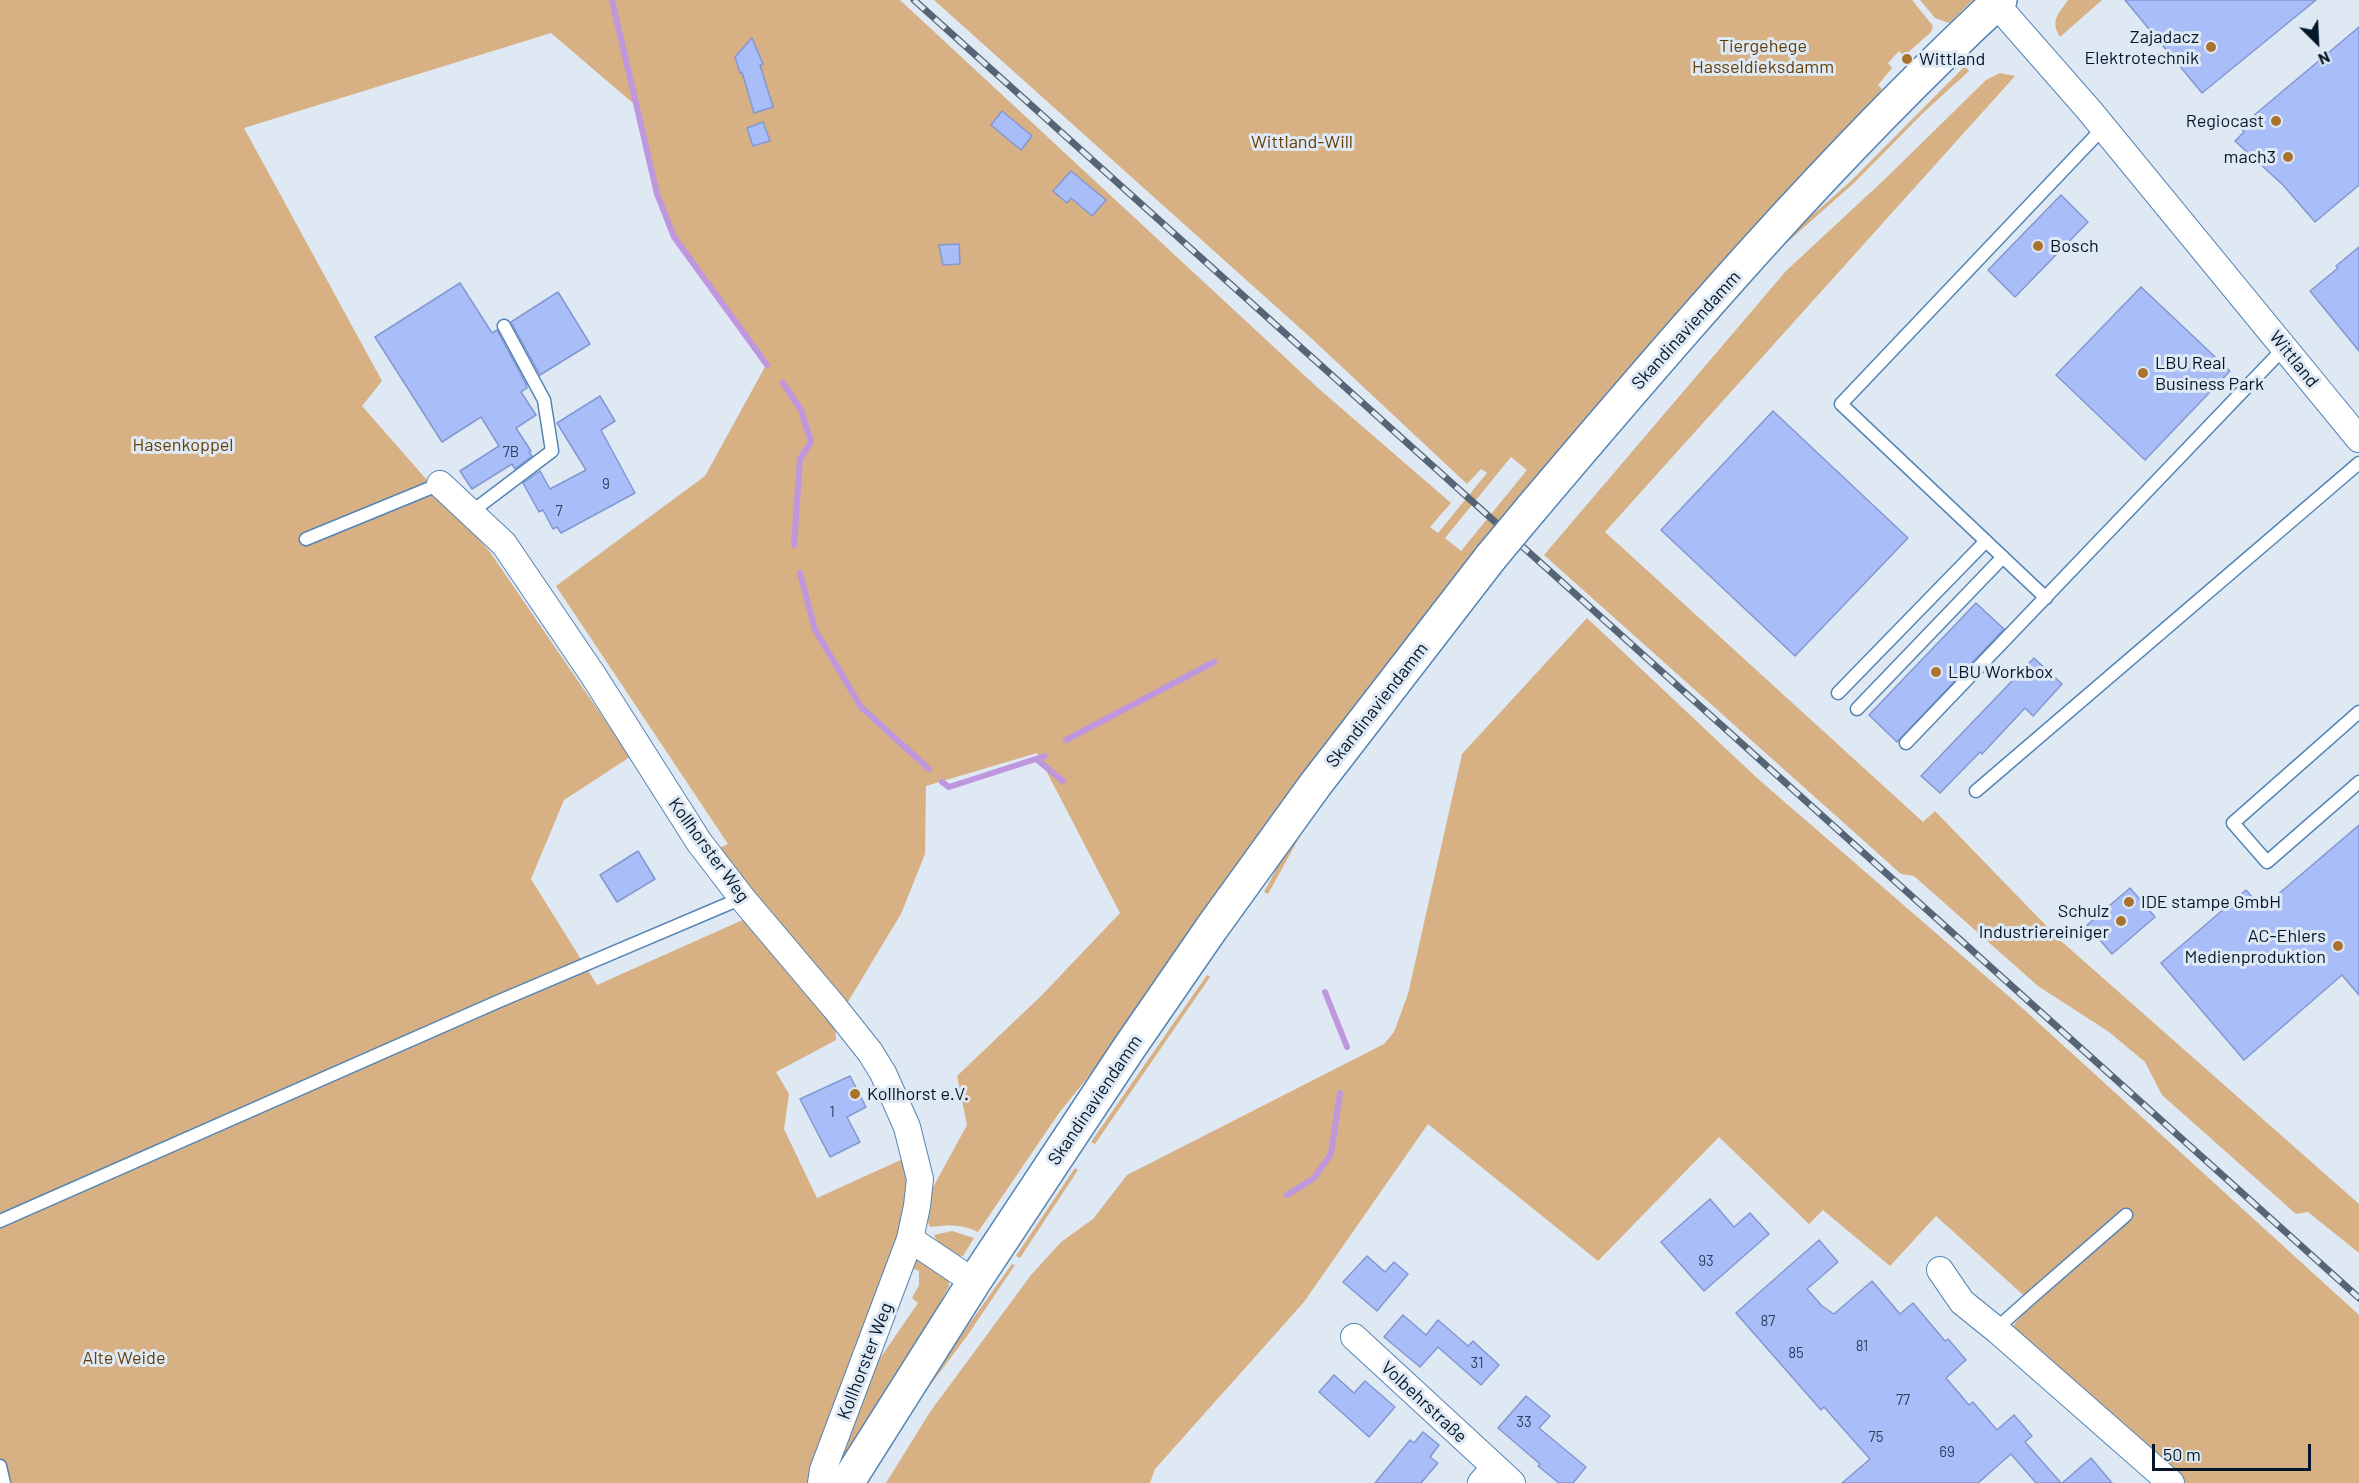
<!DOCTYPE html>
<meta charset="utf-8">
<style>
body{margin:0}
#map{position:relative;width:2359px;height:1483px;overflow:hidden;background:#dfe9f4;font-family:Barlow,sans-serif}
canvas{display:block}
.north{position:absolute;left:2287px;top:12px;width:60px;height:60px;-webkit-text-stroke:4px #dfe9f4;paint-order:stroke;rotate:156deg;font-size:16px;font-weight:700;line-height:24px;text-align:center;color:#04172a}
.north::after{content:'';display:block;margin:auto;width:21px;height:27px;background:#04172a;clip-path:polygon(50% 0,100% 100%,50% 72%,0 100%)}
.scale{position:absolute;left:2152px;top:1444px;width:159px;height:27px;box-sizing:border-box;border:3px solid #04172a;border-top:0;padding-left:8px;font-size:18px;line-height:21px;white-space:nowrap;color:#04172a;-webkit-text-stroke:4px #dfe9f4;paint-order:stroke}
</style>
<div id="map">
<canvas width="2359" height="1483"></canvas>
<div class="north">N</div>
<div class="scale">50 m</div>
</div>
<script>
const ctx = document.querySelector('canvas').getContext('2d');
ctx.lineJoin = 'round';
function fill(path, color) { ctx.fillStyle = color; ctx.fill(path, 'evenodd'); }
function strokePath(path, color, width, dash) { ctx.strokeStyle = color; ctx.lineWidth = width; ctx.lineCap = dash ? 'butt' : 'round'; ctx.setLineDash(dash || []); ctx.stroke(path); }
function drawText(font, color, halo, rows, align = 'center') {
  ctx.font = font + ' Barlow,sans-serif'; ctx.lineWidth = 6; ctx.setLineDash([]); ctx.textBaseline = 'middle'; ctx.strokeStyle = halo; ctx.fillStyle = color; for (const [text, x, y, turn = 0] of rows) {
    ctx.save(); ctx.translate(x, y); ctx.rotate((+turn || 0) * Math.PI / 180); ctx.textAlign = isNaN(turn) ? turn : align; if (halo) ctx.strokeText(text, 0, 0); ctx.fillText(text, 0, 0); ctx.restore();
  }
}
fill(new Path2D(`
 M 0,0 L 900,0 L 1318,388 L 1451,503 L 1430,527 L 1438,533 L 1487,473 L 1481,469 L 1467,484 L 1311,338 L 934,0 L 1912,0 L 1933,26 L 1931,32 L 1904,56 L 1899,51 L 1888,63 L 1892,68 L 1878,85 L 1882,89 L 1059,1113 L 978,1232 C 961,1224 949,1225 930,1227 L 925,1213 L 925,1202 L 967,1125 L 957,1076 L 1042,995 L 1120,913 L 1037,753 L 926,786 L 925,854 L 901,914 L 843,1010 L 717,849 L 728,844 L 556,586 L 705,476 L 766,365 L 674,237 L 657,194 L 634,104 L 551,33 L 244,128 L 382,381 L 362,406 L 490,552 L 630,757 L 564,800 L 531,879 L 597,985 L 747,918 L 835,1025 L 836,1040 L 776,1072 L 789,1094 L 784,1129 L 817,1198 L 905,1158 L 911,1174 L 903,1222 L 815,1483 L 0,1483 ZM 1511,457 L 1527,470 L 1461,551 L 1445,538 Z
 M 1920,0 L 1973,0 L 1949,23 L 1935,18 Z
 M 2068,0 L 2102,0 L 2060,37 C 2050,20 2058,15 2068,0 Z
 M 1965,66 L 1969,71 L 1924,112 L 1854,183 L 1784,245 L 1653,392 L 1537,528 L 1534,525 L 1793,232 L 1851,181 Z
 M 2000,73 L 2015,76 L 1605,532 L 1923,822 L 1935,811 L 2061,941 L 2359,1204 L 2359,1253 L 2308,1212 L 2296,1214 L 2162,1095 L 2145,1062 L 2109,1032 L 2038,986 L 1914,876 L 1901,874 L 1544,555 L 1786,271 L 1886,178 L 1986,80 Z
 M 1512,557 L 1305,827 L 1268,894 L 1264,892 L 1292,840 L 1404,688 Z
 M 1587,618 L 1757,778 L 2020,1006 L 2359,1315 L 2359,1483 L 2186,1483 L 2012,1327 L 2032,1303 L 1936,1216 L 1890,1266 L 1823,1210 L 1809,1224 L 1719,1137 L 1598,1261 L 1428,1124 L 1304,1302 L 1155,1469 L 1150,1483 L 886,1483 L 930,1412 L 1031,1275 L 1061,1242 L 1093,1219 L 1127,1175 L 1384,1044 L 1394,1032 L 1408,994 L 1462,754 Z
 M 1207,975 L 1210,977 L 1095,1144 L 1091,1142 Z
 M 1075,1168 L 1078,1170 L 1020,1258 L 1016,1256 Z
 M 952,1231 L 974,1238 L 963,1256 C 950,1256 939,1247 934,1235 Z
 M 926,1260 L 948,1278 L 949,1286 L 911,1357 L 834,1482 L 833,1458 L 863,1383 L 918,1303 L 912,1298 L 919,1285 L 919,1271 L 912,1268 L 914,1261 Z
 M 1012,1264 L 1015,1265 L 967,1336 L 919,1400 L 867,1483 L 862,1483 L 941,1363 Z`), '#d7b084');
strokePath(new Path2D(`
 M 612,0 L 657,194 L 674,237 L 767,365
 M 783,383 L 801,410 L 811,442 L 800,459 L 794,545
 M 800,573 L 815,630 L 861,707 L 929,769
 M 1066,740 L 1214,662
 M 1036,759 L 1063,781
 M 942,782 L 949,787 L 1045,756
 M 1325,992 L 1347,1047
 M 1287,1195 L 1314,1178 L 1331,1154 L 1340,1093`), '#be97de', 6);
const building = new Path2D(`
 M 2125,0 L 2316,0 L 2202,93 Z
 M 2359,27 L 2359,185 L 2315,222 L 2283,185 L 2235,141 L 2244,132 L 2240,127 Z
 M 752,38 L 763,64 L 760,65 L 773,107 L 754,113 L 742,72 L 740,73 L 735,57 Z
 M 1002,111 L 1032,136 L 1021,150 L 991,125 Z
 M 763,122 L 770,141 L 753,146 L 747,128 Z
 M 1071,171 L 1106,200 L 1092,216 L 1071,198 L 1067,203 L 1053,191 Z
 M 2061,195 L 2088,222 L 2015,297 L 1988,270 Z
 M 959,244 L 960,264 L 943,265 L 939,245 Z
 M 2359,247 L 2359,351 L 2310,291 L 2338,268 L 2336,266 Z
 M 460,283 L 492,333 L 497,330 L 526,384 L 527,388 L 521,392 L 536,415 L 516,428 L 531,451 L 529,452 L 532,456 L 515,469 L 512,464 L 472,489 L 460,471 L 499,446 L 481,417 L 442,442 L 375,337 Z
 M 2141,287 L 2230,371 L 2145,460 L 2056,375 Z
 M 558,292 L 590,344 L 540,375 L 511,322 Z
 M 600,396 L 615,421 L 601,430 L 635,493 L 561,533 L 557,527 L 553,529 L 543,510 L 539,512 L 523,483 L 540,471 L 550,489 L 586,470 L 557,423 Z
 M 1773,411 L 1908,538 L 1795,656 L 1661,530 Z
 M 1976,603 L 2004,629 L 1897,742 L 1869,715 Z
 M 2034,658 L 2062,684 L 2033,716 L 2025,708 L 1982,754 L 1980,752 L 1940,793 L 1921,776 Z
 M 2359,825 L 2359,995 L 2342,975 L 2244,1060 L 2161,963 L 2246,890 L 2262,908 Z
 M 638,851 L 655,879 L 617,902 L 600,875 Z
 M 2130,888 L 2155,917 L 2112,954 L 2087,925 Z
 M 850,1076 L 866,1107 L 847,1117 L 860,1142 L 830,1157 L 800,1099 Z
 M 1710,1199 L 1734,1227 L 1750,1213 L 1769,1234 L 1704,1291 L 1661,1242 Z
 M 1819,1240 L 1838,1262 L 1807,1289 L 1822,1306 L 1834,1314 L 1872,1281 L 1900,1314 L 1913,1303 L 1945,1341 L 1948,1339 L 1966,1360 L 1946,1378 L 1969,1405 L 1973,1402 L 1997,1430 L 2014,1415 L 2032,1436 L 2025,1442 L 2061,1483 L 2036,1483 L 2011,1454 L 1978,1483 L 1842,1483 L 1870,1459 L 1824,1407 L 1821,1410 L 1736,1313 Z
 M 1367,1256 L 1385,1272 L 1394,1262 L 1408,1274 L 1377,1311 L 1343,1282 Z
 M 1403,1315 L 1426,1335 L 1438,1320 L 1468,1346 L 1473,1341 L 1499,1365 L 1481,1385 L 1438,1347 L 1420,1367 L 1384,1337 Z
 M 1334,1375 L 1354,1393 L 1365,1381 L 1395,1407 L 1369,1437 L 1319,1392 Z
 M 1526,1396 L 1550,1416 L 1539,1428 L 1586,1467 L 1573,1483 L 1559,1483 L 1538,1466 L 1540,1464 L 1498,1428 Z
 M 1423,1432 L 1439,1445 L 1430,1457 L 1438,1463 L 1421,1483 L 1375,1483 L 1410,1440 L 1414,1443 Z
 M 2091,1458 L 2112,1483 L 2062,1483 Z`);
fill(building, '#a9bef8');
strokePath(building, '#8397d3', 1.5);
const lane = new Path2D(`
 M 470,513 L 552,451 L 544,400 L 504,326
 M 306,539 L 440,484
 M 2046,598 L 1841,404 L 2103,128
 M 1838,693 L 1986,541
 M 1857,709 L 2003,557
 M 2359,712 L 2233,823 L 2267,862 L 2359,782
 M 1906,743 L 2284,348
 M 1976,791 L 2359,463
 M 0,1221 L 497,1002 L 742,898
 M 1998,1331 L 2006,1320 L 2033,1296 L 2126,1215
 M 0,1466 L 4,1483`);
const street = new Path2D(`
 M 1996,4 L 2089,110 L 2359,439
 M 440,484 L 504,544 L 593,675 L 699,842 L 742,898 L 835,1008 L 870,1052 L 883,1073 L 907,1127 L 920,1179 L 917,1206 L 910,1239 L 823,1470 L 821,1483
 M 910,1239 L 974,1282
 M 1940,1270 L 1962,1302 L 1998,1331 L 2171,1483
 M 1354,1337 L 1495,1467
 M 1481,1483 L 1495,1467 L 1512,1483`);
const secondary = new Path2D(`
 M 1531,509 C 1680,333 1831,157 2000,0
 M 847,1483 L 974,1282 L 1129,1048 L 1211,929 L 1315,785 L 1491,557`);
strokePath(lane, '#5485b5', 15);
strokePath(street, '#5485b5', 28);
strokePath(secondary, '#5485b5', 36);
strokePath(lane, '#fff', 12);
strokePath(street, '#fff', 26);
strokePath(secondary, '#fff', 33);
const rail = new Path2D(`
 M 914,0 L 2359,1298`);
strokePath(rail, '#566575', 7);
strokePath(rail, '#dfe9f4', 4.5, [14]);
const secondaryBridge = new Path2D(`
 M 1491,557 L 1531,509`);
strokePath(secondaryBridge, '#5485b5', 36, []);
strokePath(secondaryBridge, '#fff', 33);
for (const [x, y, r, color] of [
 [2211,47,6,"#a9732e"],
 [1907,59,6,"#a9732e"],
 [2276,121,6,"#a9732e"],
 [2288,157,6,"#a9732e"],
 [2038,246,6,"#a9732e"],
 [2143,373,6,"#a9732e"],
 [1936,672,6,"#a9732e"],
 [2129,902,6,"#a9732e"],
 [2121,921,6,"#a9732e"],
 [2338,946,6,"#a9732e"],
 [855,1094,6,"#a9732e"]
]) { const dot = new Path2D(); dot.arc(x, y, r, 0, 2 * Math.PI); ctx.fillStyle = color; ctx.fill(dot); strokePath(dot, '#dfe9f4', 2); }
drawText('15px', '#2d415e', null, [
 ["7B",511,452],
 ["9",606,484],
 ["7",559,511],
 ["1",832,1112],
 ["93",1706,1261],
 ["87",1768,1321],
 ["81",1862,1346],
 ["85",1796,1353],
 ["31",1477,1363],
 ["77",1903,1400],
 ["33",1524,1422],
 ["75",1876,1437],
 ["69",1947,1452]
]);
drawText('18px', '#04172a', '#dfe9f4', [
 ["Zajadacz",2199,37,"right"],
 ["Elektrotechnik",2199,58,"right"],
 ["Wittland",1919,59],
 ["Regiocast",2264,121,"right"],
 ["mach3",2276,157,"right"],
 ["Bosch",2050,246],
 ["LBU Real",2155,363],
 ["Business Park",2155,384],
 ["LBU Workbox",1948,672],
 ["IDE stampe GmbH",2141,902],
 ["Schulz",2109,911,"right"],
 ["Industriereiniger",2109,932,"right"],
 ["AC-Ehlers",2326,936,"right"],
 ["Medienproduktion",2326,957,"right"],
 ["Kollhorst e.V.",867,1094]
], 'left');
drawText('18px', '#643f09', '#dfe9f4', [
 ["Tiergehege",1763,46],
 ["Hasseldieksdamm",1763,67],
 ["Wittland-Will",1302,142],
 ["Hasenkoppel",183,445],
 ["Alte Weide",124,1358]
]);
drawText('18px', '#04172a', '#dfe9f4', [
 ["Skandinaviendamm",1686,330,-48],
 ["Wittland",2294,359,51],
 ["Skandinaviendamm",1377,705,-52],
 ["Kollhorster Weg",709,850,54],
 ["Skandinaviendamm",1095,1100,-56],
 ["Kollhorster Weg",865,1361,-69],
 ["Volbehrstraße",1424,1402,43]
]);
</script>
